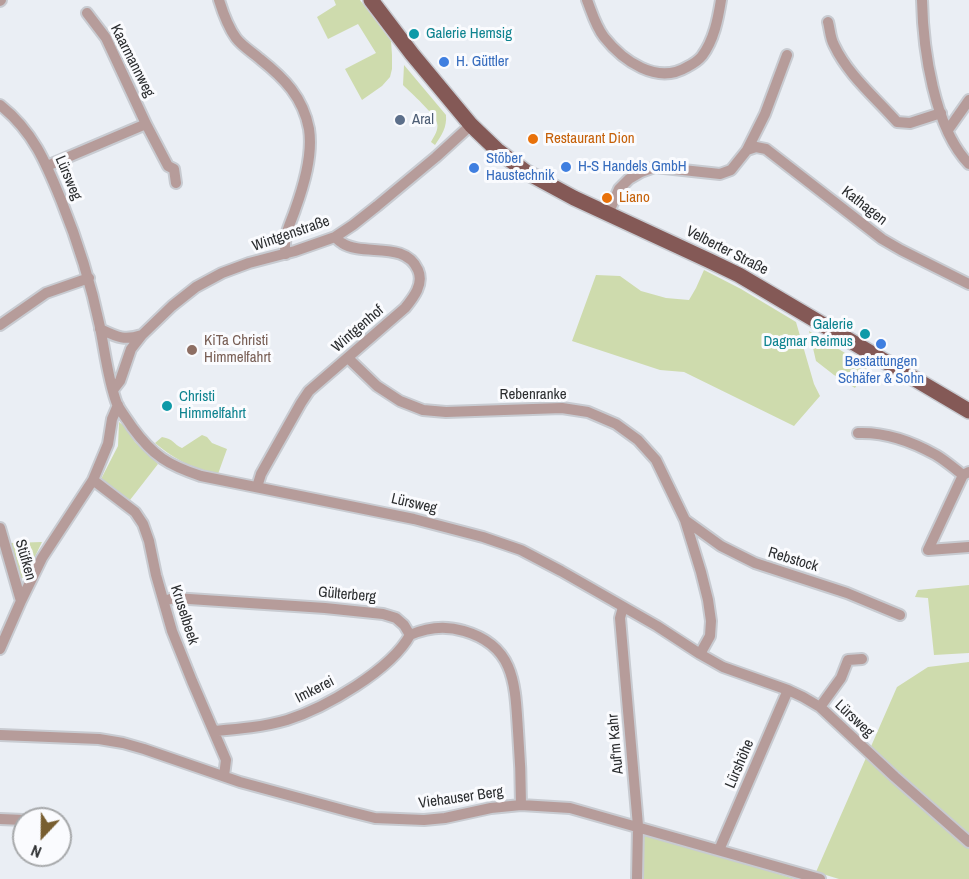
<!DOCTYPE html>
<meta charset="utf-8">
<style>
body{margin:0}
#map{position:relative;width:969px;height:879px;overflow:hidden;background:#eaeef4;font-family:"Archivo Narrow",sans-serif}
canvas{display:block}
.north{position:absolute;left:12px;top:807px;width:60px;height:60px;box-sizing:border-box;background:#fafbfe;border:2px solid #a7a9ab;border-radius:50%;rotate:202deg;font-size:16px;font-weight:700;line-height:24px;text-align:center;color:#2b2d2f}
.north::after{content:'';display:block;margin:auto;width:21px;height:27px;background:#785e30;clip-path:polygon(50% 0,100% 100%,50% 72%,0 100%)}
</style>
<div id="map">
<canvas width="969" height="879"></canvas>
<div class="north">N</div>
</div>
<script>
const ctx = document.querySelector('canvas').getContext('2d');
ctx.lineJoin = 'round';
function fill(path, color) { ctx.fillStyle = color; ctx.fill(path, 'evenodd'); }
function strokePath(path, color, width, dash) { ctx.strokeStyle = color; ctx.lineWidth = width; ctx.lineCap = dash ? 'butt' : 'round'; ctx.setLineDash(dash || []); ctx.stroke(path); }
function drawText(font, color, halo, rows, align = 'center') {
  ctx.font = font + ' "Archivo Narrow",sans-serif'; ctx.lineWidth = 6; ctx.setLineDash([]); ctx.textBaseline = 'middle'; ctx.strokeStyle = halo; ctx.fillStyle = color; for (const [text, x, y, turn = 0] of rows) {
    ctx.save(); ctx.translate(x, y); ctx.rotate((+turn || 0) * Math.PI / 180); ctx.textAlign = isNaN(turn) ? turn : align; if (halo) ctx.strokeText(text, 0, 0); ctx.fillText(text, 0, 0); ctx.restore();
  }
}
fill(new Path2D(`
 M 334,0 L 360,0 L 391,41 L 392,55 L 392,69 L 390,77 L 382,86 L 362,100 L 345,69 L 376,53 L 358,24 L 328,39 L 317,17 L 336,5 Z
 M 404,65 L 446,115 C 447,127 442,135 435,145 L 431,142 C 434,136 439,130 437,123 C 435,114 411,93 403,85 Z
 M 704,270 L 741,289 L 796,322 L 814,384 L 820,396 L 794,426 L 684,372 L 660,370 L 572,341 L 596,275 L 620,276 L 641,291 L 666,298 L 689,300 L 696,288 Z
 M 809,331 L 868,367 L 855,388 L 834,375 L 816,361 Z
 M 119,422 L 124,426 L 135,442 L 158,464 L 130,500 L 101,479 L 118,446 Z
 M 202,435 L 207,437 L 212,443 L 227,449 L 218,474 C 190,467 177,461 155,443 L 162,437 C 174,439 173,444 182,448 Z
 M 42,542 L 25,577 L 22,578 L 19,577 L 10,543 Z
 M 969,585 L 969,653 L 934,655 L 928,598 L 915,597 L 918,590 Z
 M 969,662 L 969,879 L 839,879 L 816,872 L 897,687 L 928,667 Z
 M 641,832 L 795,879 L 640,879 Z`), '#cedbad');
const minor = new Path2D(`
 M 219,0 C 223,13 228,27 236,38 C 242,46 252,52 260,59 C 284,78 303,97 309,129 C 313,155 304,185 295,210 C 290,225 282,238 286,254
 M 587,0 C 592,13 596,27 604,37 C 623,61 657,85 687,67 C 693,64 698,61 702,56 C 714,40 718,19 721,0
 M 922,0 C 923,49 934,128 969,164
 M 0,1 L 1,0
 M 828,22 C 830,29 830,38 834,45 C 848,75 875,97 897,122 L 910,123 L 941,113
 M 0,105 C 33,131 46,163 61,200 C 78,242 91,284 100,327 C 105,352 108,380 117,404 C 121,412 127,419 132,427 C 153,456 168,465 201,476 L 414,519 L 483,537 L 521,550 L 561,571 L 657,626 L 700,654 L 723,667 L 788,690 L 803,697 L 820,707 L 895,777 L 969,842
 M 146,124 L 168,166 L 174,169 L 176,183
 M 948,130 L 969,100
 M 747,150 L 765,114 L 787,55
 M 47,166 L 146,124 L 106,38 L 87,13
 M 608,214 L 619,189 L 629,179 L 641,172 L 655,167 L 720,174 L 731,170 L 747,150 L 756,147 L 766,149 L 882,239 L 901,250 L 969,284
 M 0,325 L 46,293 L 89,278
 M 100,329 C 117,337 124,341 142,335
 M 348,358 L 377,386 L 400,401 L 423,410 L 446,412 L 562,408 L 588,412 L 616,424 L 638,440 L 656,460 L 685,520 L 701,572 L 708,600 L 711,621 L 710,636 L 700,654
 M 113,390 L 120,381 L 131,349 L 142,335 L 172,306 L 196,287 L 222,273 L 249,263 L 295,251 L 335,237 L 353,225 L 377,206 L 436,157 L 471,125
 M 858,433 C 885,432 913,442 936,455 C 946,461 955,469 963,475
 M 969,472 L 963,475 L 928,550 L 969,547
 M 93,480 L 135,512 L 143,524 L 149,541 L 156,575 L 172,631 L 192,681 L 226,760 L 224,776
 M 257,487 L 261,474 L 301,403 L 309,391 L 405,308 C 414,297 424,284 418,270 C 405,240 364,257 342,243 C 341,243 335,237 335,237
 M 685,520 L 721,546 L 755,563 L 847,593 L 900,615
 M 0,528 L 21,601
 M 164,601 L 174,598 L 325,608 L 383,614 L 396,618 L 404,625 L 410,635 C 428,627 445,625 464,631 C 516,646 515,686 518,731 C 520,756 521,780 521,805
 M 623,607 L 620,618 L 638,826 L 637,879
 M 0,649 L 21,601 L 42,558 L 93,480 L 108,444 L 112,419 L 118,405
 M 820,707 L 841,678 L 848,660 L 862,659
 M 214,731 C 238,729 263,727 287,720 C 325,708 391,670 410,635
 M 0,735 L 99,739 L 123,743 L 144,749 L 240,782 L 347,811 L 375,818 L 424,820 L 445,818 L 491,808 L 521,805 L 570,808 L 820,879
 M 0,819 L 24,820
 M 719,850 L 788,690`);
const primary = new Path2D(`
 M 371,0 L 412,54 L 471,125 L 497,150 L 526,172 L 574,198 L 710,261 L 739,275 L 969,411`);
strokePath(minor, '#c8cbd1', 14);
strokePath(primary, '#c8cbd1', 18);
strokePath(minor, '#b69c9a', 10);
strokePath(primary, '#845956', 15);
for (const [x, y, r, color] of [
 [414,34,6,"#0f9aa8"],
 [444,62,6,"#3f7fe0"],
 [400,120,6,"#5c6f8a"],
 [533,139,6,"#e8710a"],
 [566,167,6,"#3f7fe0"],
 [474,168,6,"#3f7fe0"],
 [607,198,6,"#e8710a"],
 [865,334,6,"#0f9aa8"],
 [881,344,6,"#3f7fe0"],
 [192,350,6,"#8d6e63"],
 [167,406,6,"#0f9aa8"]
]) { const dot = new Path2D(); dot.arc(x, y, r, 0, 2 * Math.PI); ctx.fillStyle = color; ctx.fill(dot); strokePath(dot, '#fafbfe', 2); }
drawText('15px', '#0d838f', '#fafbfe', [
 ["Galerie Hemsig",426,34],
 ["Galerie",853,325,"right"],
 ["Dagmar Reimus",853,342,"right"],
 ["Christi",179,397],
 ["Himmelfahrt",179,414]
], 'left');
drawText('15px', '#2b2d2f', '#fafbfe', [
 ["Kaarmannweg",132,61,63],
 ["Lürsweg",68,178,67],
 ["Kathagen",864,206,38],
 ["Wintgenstraße",291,234,-19],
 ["Velberter Straße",727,251,27],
 ["Wintgenhof",358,329,-41],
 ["Rebenranke",533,395],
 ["Lürsweg",414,504,13],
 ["Stüfken",25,560,74],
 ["Rebstock",793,560,17],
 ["Gülterberg",347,595,5],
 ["Kruselbeek",184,615,72],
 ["Imkerei",315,690,-27],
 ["Lürsweg",854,719,43],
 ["Auf'm Kahr",616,744,-95],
 ["Lürshöhe",740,764,-67],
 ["Viehauser Berg",461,798,-8]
]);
drawText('15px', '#366cbe', '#fafbfe', [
 ["H. Güttler",456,62],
 ["Stöber",486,159],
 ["Haustechnik",486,176],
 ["H-S Handels GmbH",578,167],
 ["Bestattungen",881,362,"center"],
 ["Schäfer & Sohn",881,379,"center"]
], 'left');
drawText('15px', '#4e5e75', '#fafbfe', [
 ["Aral",412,120]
], 'left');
drawText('15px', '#c56008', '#fafbfe', [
 ["Restaurant Dion",545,139],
 ["Liano",619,198]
], 'left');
drawText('15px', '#785e54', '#fafbfe', [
 ["KiTa Christi",204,341],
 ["Himmelfahrt",204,358]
], 'left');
</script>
